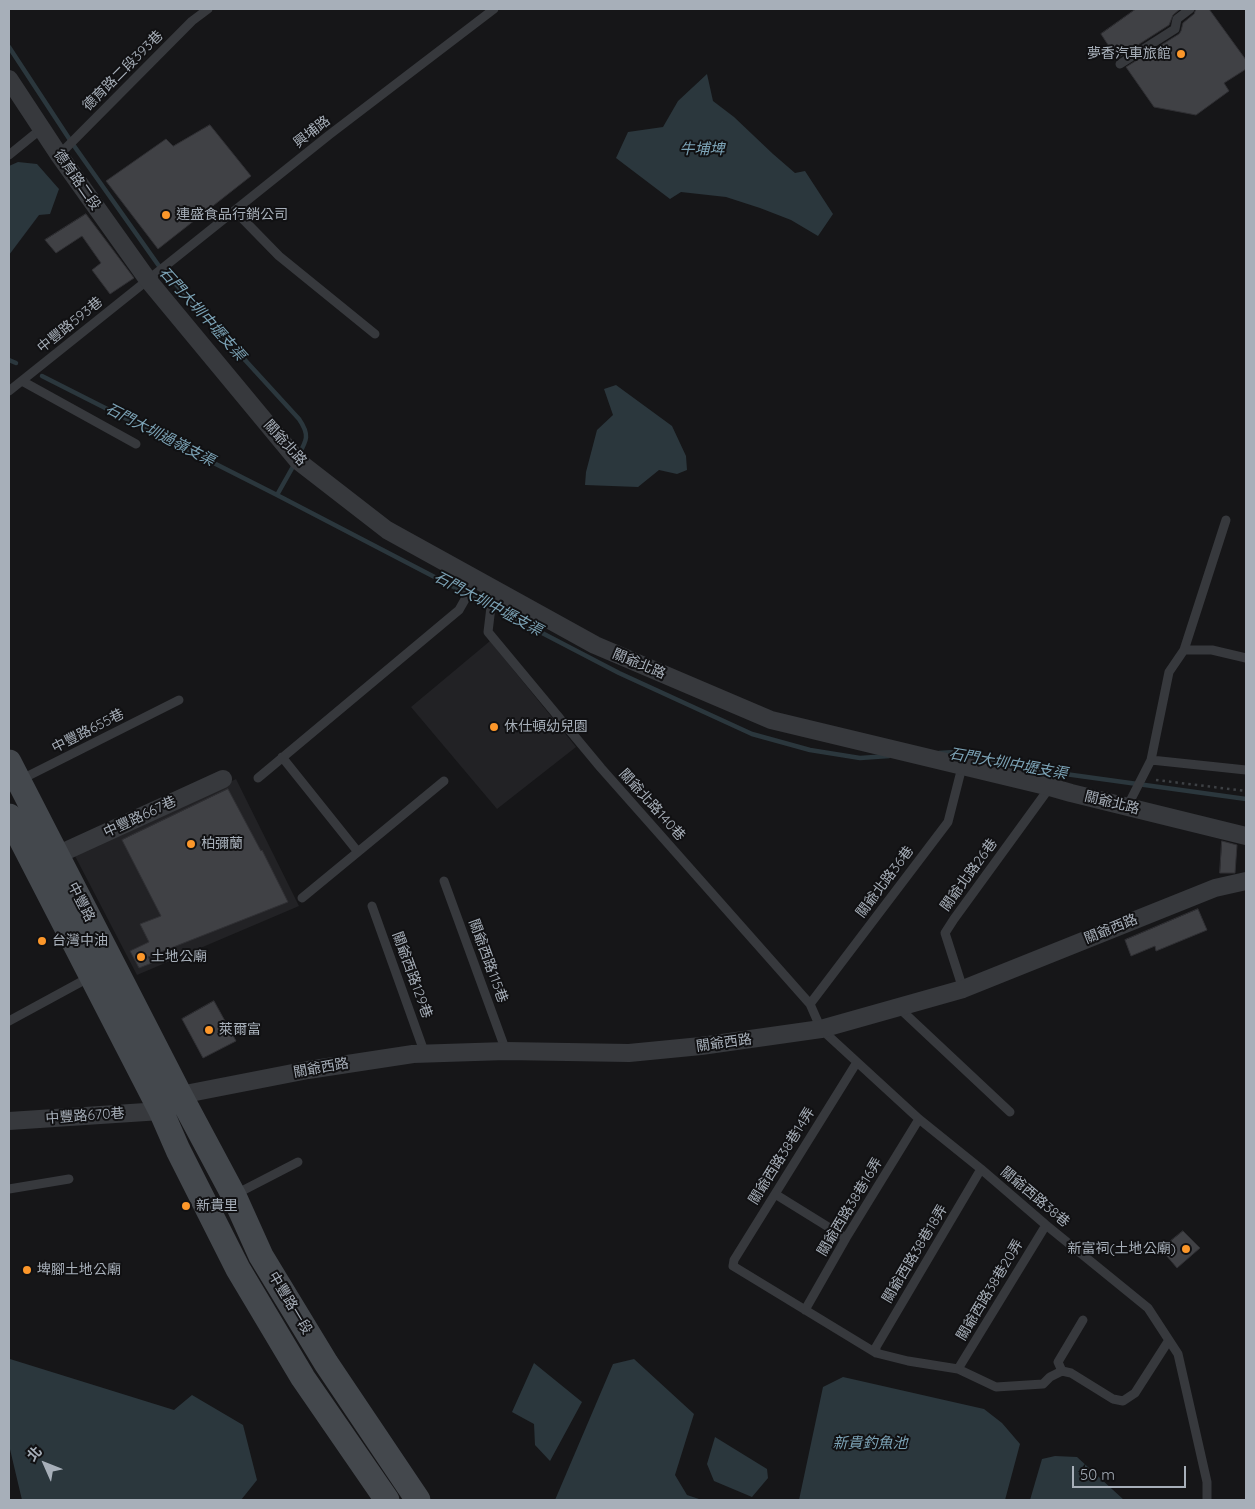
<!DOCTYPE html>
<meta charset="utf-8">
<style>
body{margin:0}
#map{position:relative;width:1255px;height:1509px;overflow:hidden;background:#161618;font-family:Quicksand,"Noto Sans TC",sans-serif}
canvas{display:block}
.frame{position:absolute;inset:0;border:10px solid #a7afb9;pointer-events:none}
.north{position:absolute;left:20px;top:1439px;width:50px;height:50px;-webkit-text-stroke:4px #111113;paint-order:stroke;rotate:314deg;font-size:14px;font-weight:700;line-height:20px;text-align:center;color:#a7afb9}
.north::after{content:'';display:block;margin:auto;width:18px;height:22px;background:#a7afb9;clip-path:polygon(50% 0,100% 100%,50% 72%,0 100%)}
.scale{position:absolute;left:1072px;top:1466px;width:114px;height:22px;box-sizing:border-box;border:2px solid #a7afb9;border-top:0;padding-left:6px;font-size:15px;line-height:18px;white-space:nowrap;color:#a7afb9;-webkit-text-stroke:4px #111113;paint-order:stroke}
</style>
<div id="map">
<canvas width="1255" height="1509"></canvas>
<div class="frame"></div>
<div class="north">北</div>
<div class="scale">50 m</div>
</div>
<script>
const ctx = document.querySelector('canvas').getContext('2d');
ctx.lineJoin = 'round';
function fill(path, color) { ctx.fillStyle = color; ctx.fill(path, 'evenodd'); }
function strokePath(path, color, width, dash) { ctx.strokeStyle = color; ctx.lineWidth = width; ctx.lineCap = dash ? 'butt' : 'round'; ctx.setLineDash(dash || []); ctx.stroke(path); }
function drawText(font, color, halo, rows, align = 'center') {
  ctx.font = font + ' Quicksand,"Noto Sans TC",sans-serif'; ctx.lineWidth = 4; ctx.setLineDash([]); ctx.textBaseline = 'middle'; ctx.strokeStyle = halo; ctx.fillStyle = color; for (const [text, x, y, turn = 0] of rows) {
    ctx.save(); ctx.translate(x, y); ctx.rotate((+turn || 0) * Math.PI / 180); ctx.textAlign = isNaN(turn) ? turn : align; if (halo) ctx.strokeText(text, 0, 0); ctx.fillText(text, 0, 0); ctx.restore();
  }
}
fill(new Path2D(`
 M 490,641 L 576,747 L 497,809 L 411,707 Z
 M 236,779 L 299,906 L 137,975 L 75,856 Z`), '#222225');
fill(new Path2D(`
 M 707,74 L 713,101 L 734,117 L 773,154 L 795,173 L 805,171 L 833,214 L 818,236 L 791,220 L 760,208 L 726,197 L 681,192 L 670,199 L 616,158 L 628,132 L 663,127 L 678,101 Z
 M 18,162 L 37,164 L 59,189 L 50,214 L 39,215 L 9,255 L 9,166 Z
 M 616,385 L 672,426 L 686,456 L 687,470 L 677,474 L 659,470 L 638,487 L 585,485 L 586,472 L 597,430 L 613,415 L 604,389 Z
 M 10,1359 L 174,1410 L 192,1395 L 243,1425 L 257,1480 L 241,1500 L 22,1500 L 9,1445 Z
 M 634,1359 L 694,1414 L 675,1475 L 687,1495 L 702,1500 L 555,1500 L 613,1364 Z
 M 534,1363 L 582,1402 L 550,1461 L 535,1445 L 534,1424 L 512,1412 Z
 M 843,1377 L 984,1409 L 1002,1423 L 1020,1444 L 1005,1500 L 799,1500 L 823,1387 Z
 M 715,1437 L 767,1469 L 768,1478 L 752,1497 L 714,1481 L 707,1464 Z
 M 1055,1456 L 1077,1457 L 1124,1500 L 1030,1500 L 1042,1459 Z`), '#2b373d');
strokePath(new Path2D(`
 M 9,47 L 72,143 L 159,266 L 299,419 C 310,435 307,440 298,456
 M 9,360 L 16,363
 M 42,376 L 277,495 L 619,673 L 752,734 L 810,750 L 860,758 L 889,756
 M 277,495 L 295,463
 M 939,753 L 955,752 L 1058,773 L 1246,799`), '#2b373d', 4.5);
const building = new Path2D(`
 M 1136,9 L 1180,9 L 1173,15 L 1169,25 L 1119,57 L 1118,55 L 1116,57 L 1101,34 Z
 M 1196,9 L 1209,9 L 1246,60 L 1246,69 L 1224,83 L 1229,91 L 1196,115 L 1154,107 L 1126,67 L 1179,34 L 1181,31 L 1183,23 L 1194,14 Z
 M 210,125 L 251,176 L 158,249 L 106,181 L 166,139 L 173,146 Z
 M 86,214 L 134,278 L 110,294 L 92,270 L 101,263 L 82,236 L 56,253 L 45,240 Z
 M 228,789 L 261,851 L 262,850 L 288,902 L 148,957 L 152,963 L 139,968 L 130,951 L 149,942 L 140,924 L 161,916 L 122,840 Z
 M 1222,841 L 1237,845 L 1235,873 L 1220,873 Z
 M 1198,909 L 1207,930 L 1156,951 L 1155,946 L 1131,956 L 1125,940 Z
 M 214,1001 L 236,1041 L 203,1058 L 182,1019 Z
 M 1183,1231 L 1200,1248 L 1177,1268 L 1166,1255 L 1172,1250 L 1167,1244 Z`);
fill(building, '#404145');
strokePath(building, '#303034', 1);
strokePath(new Path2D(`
 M 1156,780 L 1246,791`), '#3d4044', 2.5, [2.5, 4]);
strokePath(new Path2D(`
 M 1120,64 L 1175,29 L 1177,19 L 1190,9
 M 9,155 L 41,129
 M 59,155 L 192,21 L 208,9
 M 235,211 L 279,256 L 375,334
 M 22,381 L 136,444
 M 9,391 L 329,135 L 494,9
 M 493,590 L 488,632 L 601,768 L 810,1004 L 821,1029 L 919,1119 L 981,1169 L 1046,1225 L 1148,1308 L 1178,1354 L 1207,1482 L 1207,1500
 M 1184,650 L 1226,520
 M 282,757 L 358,852
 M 1151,760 L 1169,672 L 1184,650 L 1212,650 L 1246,658
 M 258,778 L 459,610 L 476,580
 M 20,780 L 179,700
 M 1127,807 L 1151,760 L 1246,770
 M 444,881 L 506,1051
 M 302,898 L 444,781
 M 372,906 L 425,1054
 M 963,989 L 945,933 L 954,919 L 1050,787
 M 810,1004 L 948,822 L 962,767
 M 898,1007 L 1010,1112
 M 9,1021 L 90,977
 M 857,1062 L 734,1260 L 733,1266 L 876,1353 L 908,1361 L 958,1369 L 996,1387 L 1043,1384 L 1050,1377 L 1062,1371 L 1071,1373 L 1113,1399 L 1123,1401 L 1135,1393 L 1169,1340
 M 9,1189 L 69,1179
 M 236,1194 L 298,1162
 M 775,1194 L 846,1238
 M 805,1310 L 846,1238 L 919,1119
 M 876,1353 L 876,1347 L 981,1169
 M 958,1369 L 1046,1225
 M 1062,1371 L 1058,1362 L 1083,1320`), '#37393d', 9);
strokePath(new Path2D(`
 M 9,79 L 59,155 L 148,280 L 298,461 L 387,530 L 595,645 L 771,720 L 1050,787 L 1071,793 L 1246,836
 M 57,855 L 223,779
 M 9,1121 L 161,1111 L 180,1095 L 308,1070 L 413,1054 L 506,1051 L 629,1053 L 701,1046 L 821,1029 L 963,989 L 1215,888 L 1246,881`), '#37393d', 18);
strokePath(new Path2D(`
 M 9,762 L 180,1095 L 234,1196 L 261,1256 L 326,1363 L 418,1500
 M 9,816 L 161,1111 L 178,1150 L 238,1269 L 303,1378 L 387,1500`), '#44484d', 25);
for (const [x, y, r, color] of [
 [1181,54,5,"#fc972a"],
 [166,215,5,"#fc972a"],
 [494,727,5,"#fc972a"],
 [191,844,5,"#fc972a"],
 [42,941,5,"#fc972a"],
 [141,957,5,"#fc972a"],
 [209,1030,5,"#fc972a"],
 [186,1206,5,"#fc972a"],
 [1186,1249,5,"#fc972a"],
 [27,1270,5,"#fc972a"]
]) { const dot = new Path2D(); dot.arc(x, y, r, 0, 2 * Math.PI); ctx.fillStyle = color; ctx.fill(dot); strokePath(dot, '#111113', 2); }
drawText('14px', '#a7afb9', '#111113', [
 ["夢香汽車旅館",1171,54,"right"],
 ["連盛食品行銷公司",176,215],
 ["休仕頓幼兒園",504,727],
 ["柏彌蘭",201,844],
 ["台灣中油",52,941],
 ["土地公廟",151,957],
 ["萊爾富",219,1030],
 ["新貴里",196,1206],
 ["新富祠(土地公廟)",1176,1249,"right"],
 ["埤腳土地公廟",37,1270]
], 'left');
drawText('14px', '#a7afb9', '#111113', [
 ["德育路二段393巷",123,71,-45],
 ["興埔路",312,132,-38],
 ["德育路二段",77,180,55],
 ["中豐路593巷",70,325,-39],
 ["關爺北路",285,443,48],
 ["關爺北路",639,664,23],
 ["中豐路655巷",88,731,-27],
 ["關爺北路",1112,803,14],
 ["關爺北路140巷",652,805,48],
 ["中豐路667巷",140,817,-25],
 ["關爺北路26巷",969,875,-54],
 ["關爺北路36巷",885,882,-53],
 ["中豐路",81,902,63],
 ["關爺西路",1111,929,-22],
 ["關爺西路115巷",488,961,70],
 ["關爺西路129巷",412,975,70],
 ["關爺西路",724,1043,-8],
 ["關爺西路",321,1068,-10],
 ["中豐路670巷",85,1116,-4],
 ["關爺西路38巷14弄",782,1156,-58],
 ["關爺西路38巷",1035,1197,40],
 ["關爺西路38巷16弄",850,1207,-59],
 ["關爺西路38巷18弄",915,1254,-59],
 ["關爺西路38巷20弄",990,1290,-59],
 ["中豐路一段",290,1303,59]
]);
drawText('italic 15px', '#7ca3b6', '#111113', [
 ["牛埔埤",702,149],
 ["石門大圳中壢支渠",202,314,48],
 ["石門大圳過嶺支渠",160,435,27],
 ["石門大圳中壢支渠",488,604,28],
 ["石門大圳中壢支渠",1008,764,10],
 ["新貴釣魚池",870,1443]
]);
</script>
